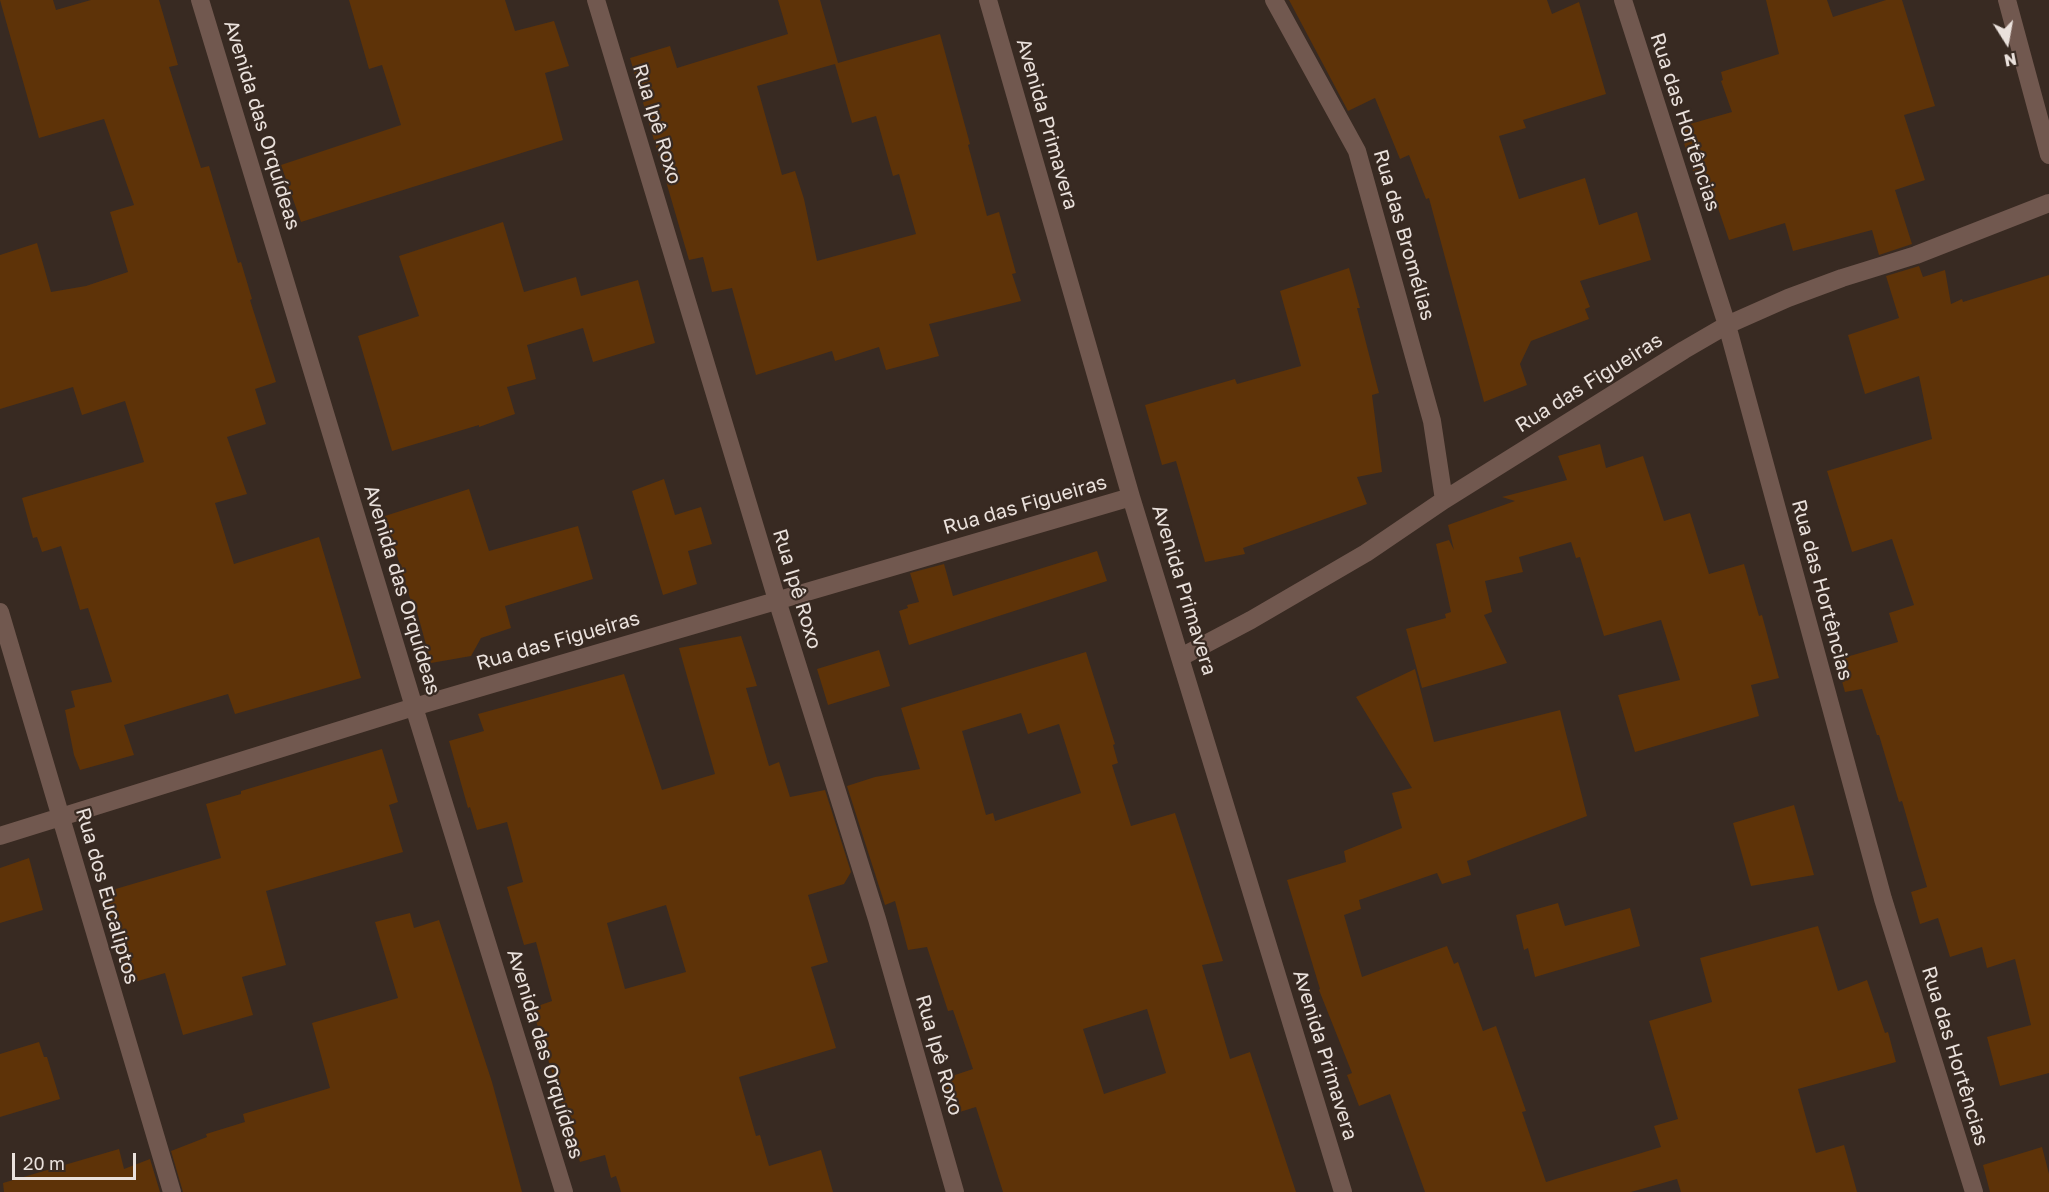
<!DOCTYPE html>
<meta charset="utf-8">
<style>
body{margin:0}
#map{position:relative;width:2049px;height:1192px;overflow:hidden;background:#382a22;font-family:"Golos Text",sans-serif}
canvas{display:block}
.north{position:absolute;left:1977px;top:12px;width:60px;height:60px;-webkit-text-stroke:4px #382a22;paint-order:stroke;rotate:169deg;font-size:16px;font-weight:700;line-height:24px;text-align:center;color:#eae1dc}
.north::after{content:'';display:block;margin:auto;width:21px;height:27px;background:#eae1dc;clip-path:polygon(50% 0,100% 100%,50% 72%,0 100%)}
.scale{position:absolute;left:12px;top:1153px;width:124px;height:27px;box-sizing:border-box;border:3px solid #eae1dc;border-top:0;padding-left:8px;font-size:18px;line-height:21px;white-space:nowrap;color:#eae1dc;-webkit-text-stroke:4px #382a22;paint-order:stroke}
</style>
<div id="map">
<canvas width="2049" height="1192"></canvas>
<div class="north">N</div>
<div class="scale">20 m</div>
</div>
<script>
const ctx = document.querySelector('canvas').getContext('2d');
ctx.lineJoin = 'round';
function fill(path, color) { ctx.fillStyle = color; ctx.fill(path, 'evenodd'); }
function strokePath(path, color, width, dash) { ctx.strokeStyle = color; ctx.lineWidth = width; ctx.lineCap = dash ? 'butt' : 'round'; ctx.setLineDash(dash || []); ctx.stroke(path); }
function drawText(font, color, halo, rows, align = 'center') {
  ctx.font = font + ' "Golos Text",sans-serif'; ctx.lineWidth = 4.5; ctx.setLineDash([]); ctx.textBaseline = 'middle'; ctx.strokeStyle = halo; ctx.fillStyle = color; for (const [text, x, y, turn = 0] of rows) {
    ctx.save(); ctx.translate(x, y); ctx.rotate((+turn || 0) * Math.PI / 180); ctx.textAlign = isNaN(turn) ? turn : align; if (halo) ctx.strokeText(text, 0, 0); ctx.fillText(text, 0, 0); ctx.restore();
  }
}
fill(new Path2D(`
 M 0,0 L 53,0 L 56,10 L 91,0 L 159,0 L 178,65 L 169,67 L 201,168 L 209,166 L 238,263 L 241,262 L 252,299 L 250,300 L 276,382 L 255,389 L 266,424 L 227,437 L 247,494 L 215,503 L 234,564 L 319,537 L 361,678 L 235,714 L 228,694 L 124,725 L 134,755 L 80,770 L 74,755 L 65,710 L 75,707 L 71,691 L 112,682 L 88,608 L 80,610 L 61,546 L 42,552 L 37,537 L 33,538 L 22,498 L 144,462 L 125,401 L 82,415 L 73,387 L 0,409 L 0,255 L 37,243 L 51,292 L 86,286 L 128,272 L 110,212 L 134,205 L 104,119 L 39,138 Z
 M 349,0 L 505,0 L 515,31 L 554,21 L 569,66 L 545,73 L 563,140 L 301,222 L 281,165 L 401,125 L 382,65 L 369,69 Z
 M 778,0 L 820,0 L 838,63 L 940,34 L 970,144 L 968,145 L 987,216 L 999,212 L 1016,273 L 1012,274 L 1021,301 L 929,324 L 939,356 L 886,370 L 879,347 L 835,361 L 832,351 L 756,375 L 732,288 L 712,292 L 703,257 L 689,260 L 630,58 L 670,46 L 677,68 L 788,34 ZM 835,64 L 852,123 L 876,116 L 893,176 L 899,174 L 916,234 L 817,261 L 804,199 L 795,171 L 782,175 L 757,86 Z
 M 1289,0 L 1547,0 L 1552,14 L 1579,2 L 1606,94 L 1523,120 L 1526,128 L 1499,136 L 1519,199 L 1585,178 L 1599,225 L 1637,212 L 1651,260 L 1580,281 L 1590,307 L 1585,309 L 1589,319 L 1531,341 L 1520,364 L 1527,385 L 1484,402 L 1429,198 L 1426,199 L 1409,155 L 1400,159 L 1375,98 L 1348,111 Z
 M 1766,0 L 1827,0 L 1833,17 L 1886,0 L 1902,0 L 1935,106 L 1904,115 L 1925,180 L 1895,190 L 1912,244 L 1879,255 L 1872,230 L 1793,251 L 1785,223 L 1729,240 L 1707,176 L 1705,178 L 1702,168 L 1693,171 L 1683,140 L 1683,126 L 1732,112 L 1721,81 L 1723,80 L 1721,72 L 1779,54 Z
 M 503,222 L 524,292 L 576,277 L 581,296 L 638,280 L 655,343 L 593,362 L 583,328 L 527,345 L 536,379 L 507,387 L 515,414 L 479,427 L 479,425 L 392,451 L 358,336 L 419,316 L 399,256 Z
 M 1919,266 L 1923,277 L 1945,270 L 1951,304 L 1962,299 L 1963,302 L 2049,275 L 2049,1073 L 2000,1086 L 1987,1037 L 2031,1025 L 2015,959 L 1987,968 L 1982,947 L 1950,957 L 1938,918 L 1920,924 L 1911,892 L 1927,887 L 1902,801 L 1899,802 L 1879,735 L 1877,735 L 1862,689 L 1845,692 L 1836,660 L 1898,642 L 1889,613 L 1914,605 L 1892,539 L 1852,552 L 1827,471 L 1932,439 L 1919,376 L 1865,394 L 1848,335 L 1899,318 L 1886,276 Z
 M 1349,268 L 1360,308 L 1357,308 L 1379,393 L 1372,395 L 1382,472 L 1357,477 L 1367,504 L 1243,548 L 1245,554 L 1205,562 L 1176,461 L 1162,465 L 1145,405 L 1235,379 L 1237,384 L 1301,366 L 1280,291 Z
 M 1600,444 L 1606,468 L 1643,456 L 1664,521 L 1690,513 L 1709,574 L 1744,564 L 1759,616 L 1762,615 L 1779,678 L 1751,685 L 1759,716 L 1635,752 L 1618,695 L 1680,680 L 1661,620 L 1604,636 L 1580,557 L 1576,558 L 1571,542 L 1519,557 L 1523,572 L 1485,581 L 1492,612 L 1484,615 L 1507,663 L 1422,688 L 1406,629 L 1446,618 L 1445,614 L 1451,612 L 1436,544 L 1449,540 L 1454,550 L 1448,525 L 1515,501 L 1502,497 L 1567,480 L 1558,456 Z
 M 664,479 L 675,515 L 701,507 L 712,544 L 688,551 L 697,584 L 663,595 L 632,491 Z
 M 469,489 L 489,551 L 578,526 L 593,579 L 505,606 L 511,628 L 481,638 L 471,656 L 431,663 L 416,608 L 413,608 L 385,516 Z
 M 1097,551 L 1107,581 L 909,645 L 899,611 L 908,608 L 907,605 L 919,602 L 910,573 L 944,564 L 953,596 Z
 M 741,636 L 757,686 L 746,688 L 769,766 L 779,762 L 790,797 L 825,790 L 851,872 L 844,884 L 808,895 L 828,962 L 811,967 L 836,1048 L 739,1077 L 756,1136 L 760,1135 L 769,1166 L 821,1150 L 833,1192 L 621,1192 L 616,1176 L 611,1178 L 605,1155 L 580,1162 L 532,1008 L 552,1001 L 536,942 L 524,945 L 507,887 L 523,882 L 507,822 L 477,830 L 470,807 L 468,808 L 449,741 L 484,731 L 478,714 L 624,674 L 662,790 L 715,774 L 679,648 ZM 666,905 L 686,972 L 625,989 L 607,923 Z
 M 879,650 L 890,686 L 828,705 L 817,669 Z
 M 1086,652 L 1115,744 L 1113,745 L 1118,763 L 1112,765 L 1131,826 L 1175,813 L 1223,961 L 1202,965 L 1230,1059 L 1250,1052 L 1296,1192 L 1003,1192 L 976,1107 L 953,1114 L 943,1079 L 973,1069 L 953,1010 L 948,1011 L 927,947 L 908,950 L 895,901 L 885,905 L 847,786 L 875,777 L 920,769 L 901,708 ZM 1021,713 L 1028,734 L 1059,724 L 1081,793 L 995,821 L 993,813 L 986,815 L 962,731 ZM 1147,1009 L 1166,1073 L 1104,1094 L 1083,1029 Z
 M 1415,669 L 1434,742 L 1560,710 L 1587,816 L 1467,861 L 1471,875 L 1442,884 L 1437,873 L 1359,900 L 1361,909 L 1344,915 L 1362,977 L 1447,946 L 1454,964 L 1458,962 L 1483,1031 L 1496,1026 L 1526,1111 L 1522,1112 L 1546,1182 L 1661,1147 L 1654,1126 L 1678,1119 L 1649,1021 L 1712,1002 L 1700,958 L 1818,926 L 1838,991 L 1867,980 L 1885,1033 L 1888,1032 L 1896,1062 L 1798,1089 L 1816,1153 L 1844,1145 L 1857,1192 L 1681,1192 L 1677,1179 L 1631,1192 L 1425,1192 L 1390,1094 L 1359,1106 L 1347,1075 L 1352,1073 L 1319,990 L 1320,989 L 1287,880 L 1346,862 L 1344,851 L 1402,828 L 1392,793 L 1412,788 L 1356,697 Z
 M 382,749 L 398,802 L 389,805 L 403,852 L 266,891 L 286,965 L 242,977 L 253,1015 L 183,1035 L 165,973 L 128,984 L 102,893 L 221,858 L 206,804 L 241,794 L 241,791 Z
 M 1794,805 L 1814,875 L 1751,886 L 1733,823 Z
 M 29,858 L 43,910 L 0,923 L 0,868 Z
 M 1558,903 L 1565,926 L 1630,908 L 1640,946 L 1535,977 L 1528,948 L 1524,950 L 1516,915 Z
 M 410,913 L 414,928 L 439,920 L 492,1082 L 522,1192 L 183,1192 L 171,1151 L 207,1137 L 206,1134 L 245,1122 L 243,1114 L 330,1088 L 312,1023 L 398,998 L 375,922 Z
 M 39,1042 L 44,1057 L 47,1057 L 60,1099 L 0,1117 L 0,1054 Z
 M 2042,1147 L 2049,1174 L 2049,1192 L 1990,1192 L 1983,1165 Z
 M 119,1149 L 124,1169 L 150,1159 L 160,1192 L 4,1192 L 3,1183 Z`), '#5e3308');
strokePath(new Path2D(`
 M 200,0 L 414,707 L 564,1192
 M 596,0 L 777,600 L 877,919 L 955,1192
 M 988,0 L 1131,497 L 1343,1192
 M 1274,0 L 1357,151 L 1432,421 L 1444,500
 M 1623,0 L 1727,325 L 1883,899 L 1974,1192
 M 2007,0 L 2049,155
 M 0,612 L 172,1192
 M 1181,657 L 1251,620 L 1366,553 L 1444,500 L 1684,350 L 1727,325 L 1788,298 L 1842,278 L 1916,255 L 2049,203
 M 0,836 L 414,707 L 1131,497`), '#71584f', 18);
drawText('20px', '#eae1dc', '#382a22', [
 ["Rua das Hortências",1685,122,72],
 ["Rua Ipê Roxo",657,124,73],
 ["Avenida Primavera",1047,124,74],
 ["Avenida das Orquídeas",262,125,73],
 ["Rua das Bromélias",1404,235,74],
 ["Rua das Figueiras",1589,383,-32],
 ["Rua das Figueiras",1025,505,-16],
 ["Rua Ipê Roxo",797,589,73],
 ["Avenida das Orquídeas",402,590,73],
 ["Avenida Primavera",1184,590,73],
 ["Rua das Hortências",1822,590,75],
 ["Rua das Figueiras",558,641,-16],
 ["Rua dos Eucaliptos",107,896,74],
 ["Avenida das Orquídeas",545,1054,73],
 ["Rua Ipê Roxo",939,1055,74],
 ["Avenida Primavera",1325,1055,73],
 ["Rua das Hortências",1955,1056,73]
]);
</script>
